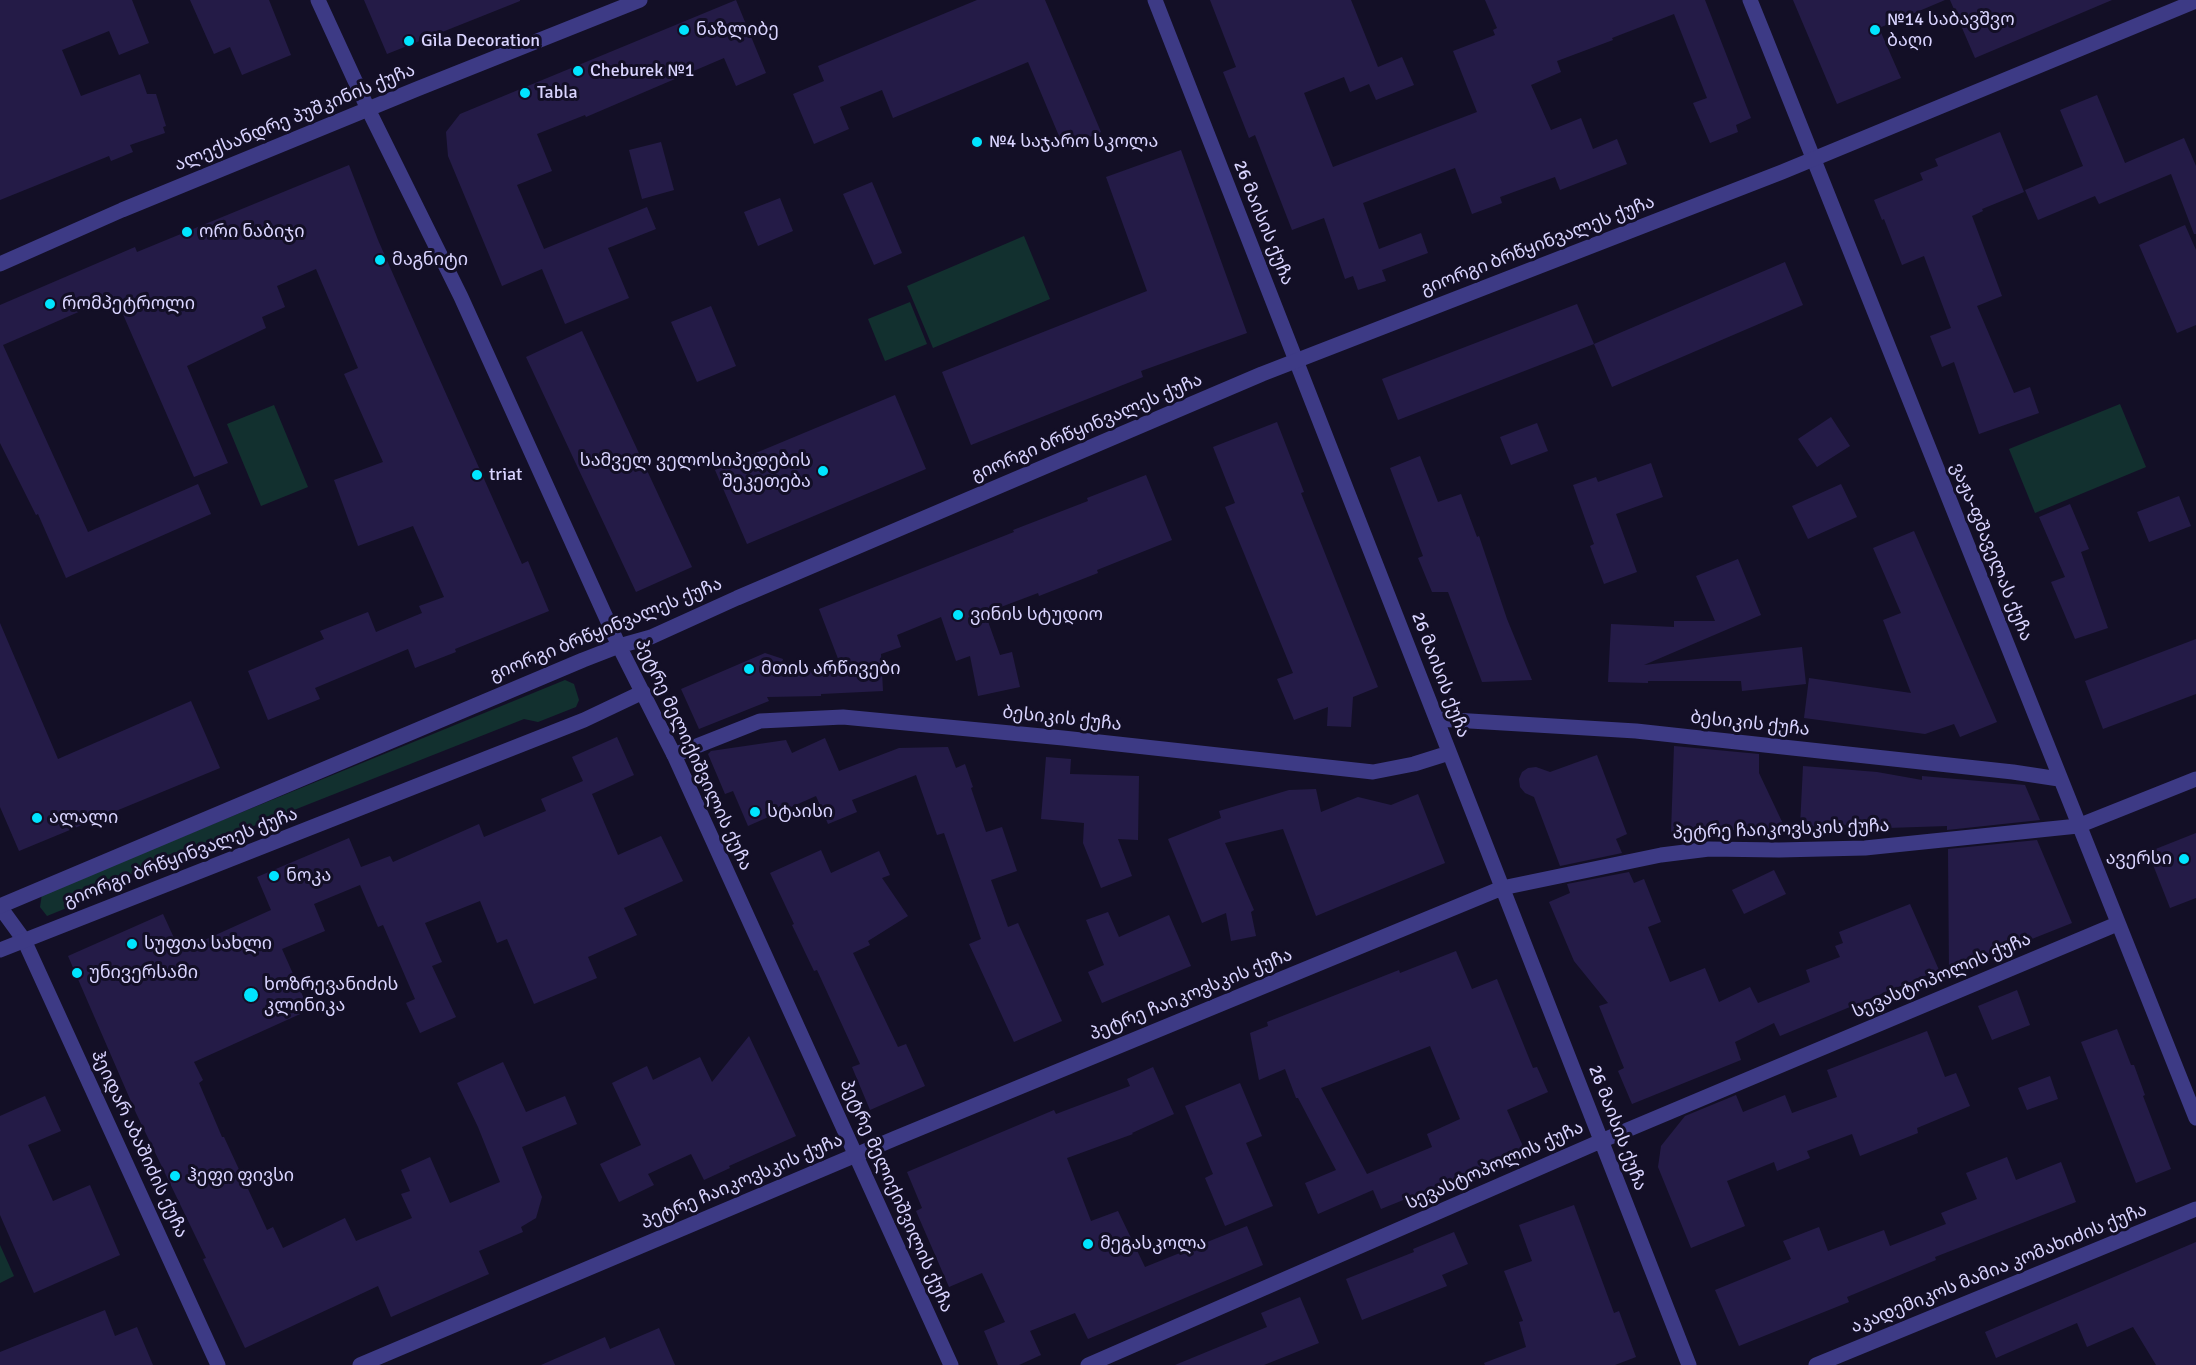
<!DOCTYPE html>
<meta charset="utf-8">
<style>
body{margin:0}
canvas{display:block;background:#130f26}
</style>
<canvas width="2196" height="1365"></canvas>
<script>
const ctx = document.querySelector('canvas').getContext('2d');
ctx.lineJoin = 'round';
function fill(path, color) { ctx.fillStyle = color; ctx.fill(path, 'evenodd'); }
function strokePath(path, color, width, dash) { ctx.strokeStyle = color; ctx.lineWidth = width; ctx.lineCap = dash ? 'butt' : 'round'; ctx.setLineDash(dash || []); ctx.stroke(path); }
function drawText(font, color, halo, rows, align = 'center') {
  ctx.font = font + ' Signika,"Noto Sans Georgian",sans-serif'; ctx.lineWidth = 6; ctx.setLineDash([]); ctx.textBaseline = 'middle'; ctx.strokeStyle = halo; ctx.fillStyle = color; for (const [text, x, y, turn = 0] of rows) {
    ctx.save(); ctx.translate(x, y); ctx.rotate((+turn || 0) * Math.PI / 180); ctx.textAlign = isNaN(turn) ? turn : align; if (halo) ctx.strokeText(text, 0, 0); ctx.fillText(text, 0, 0); ctx.restore();
  }
}
fill(new Path2D(`
 M 1024,236 L 1050,299 L 933,348 L 907,286 Z
 M 910,302 L 927,344 L 885,361 L 868,319 Z
 M 2120,404 L 2146,467 L 2035,513 L 2009,449 Z
 M 274,405 L 308,487 L 261,506 L 227,424 Z
 M 565,680 L 574,684 L 579,700 L 576,707 L 538,722 L 524,719 L 74,897 L 69,907 L 47,916 L 40,907 L 42,894 Z
 M 0,1245 L 14,1276 L 0,1283 Z`), '#12302f');
fill(new Path2D(`
 M 0,0 L 132,0 L 149,43 L 119,55 L 109,31 L 62,50 L 81,96 L 140,74 L 147,94 L 156,94 L 166,126 L 163,127 L 165,133 L 130,145 L 133,152 L 111,161 L 109,156 L 0,200 Z
 M 190,0 L 269,0 L 291,55 L 242,75 L 230,47 L 214,54 Z
 M 364,0 L 520,0 L 520,1 L 387,54 Z
 M 736,0 L 766,73 L 736,86 L 724,58 L 586,117 L 585,115 L 537,134 L 552,171 L 517,185 L 544,249 L 647,207 L 656,229 L 608,248 L 629,298 L 565,324 L 542,269 L 502,286 L 448,156 L 446,132 L 460,114 Z
 M 977,0 L 1045,0 L 1101,132 L 1064,148 L 1028,62 L 893,118 L 882,90 L 840,107 L 849,129 L 814,144 L 793,94 L 824,81 L 818,66 Z
 M 1210,0 L 1351,0 L 1378,67 L 1402,57 L 1414,85 L 1376,100 L 1369,84 L 1350,92 L 1344,77 L 1304,93 L 1333,167 L 1477,112 L 1453,51 L 1495,35 L 1493,30 L 1497,28 L 1485,0 L 1705,0 L 1751,118 L 1736,125 L 1738,132 L 1710,143 L 1693,103 L 1707,98 L 1674,14 L 1612,38 L 1613,40 L 1557,61 L 1561,72 L 1531,85 L 1551,130 L 1581,118 L 1593,149 L 1617,139 L 1627,164 L 1560,190 L 1555,177 L 1500,197 L 1502,203 L 1472,214 L 1455,168 L 1363,203 L 1379,249 L 1421,233 L 1428,253 L 1382,270 L 1386,281 L 1358,290 L 1353,276 L 1345,279 L 1324,218 L 1292,230 L 1255,135 L 1249,138 L 1223,72 L 1236,67 Z
 M 1793,0 L 1945,0 L 1879,28 L 1901,78 L 1837,104 Z
 M 1950,0 L 2112,0 L 1975,58 Z
 M 2097,95 L 2125,163 L 2184,138 L 2196,166 L 2196,234 L 2194,234 L 2171,174 L 2099,204 L 2095,196 L 2038,220 L 2025,190 L 2083,166 L 2060,110 Z
 M 2000,132 L 2024,192 L 1982,209 L 1983,211 L 1972,216 L 2002,296 L 1977,306 L 2014,393 L 2030,387 L 2039,413 L 1979,434 L 1954,362 L 1942,367 L 1930,336 L 1951,328 L 1924,256 L 1902,265 L 1884,219 L 1882,220 L 1874,200 L 1923,180 L 1920,173 L 1938,166 L 1935,159 Z
 M 661,142 L 674,190 L 642,199 L 629,150 Z
 M 1181,150 L 1247,333 L 1141,371 L 1143,377 L 971,445 L 942,372 L 1147,291 L 1106,177 Z
 M 349,165 L 378,240 L 422,340 L 522,564 L 528,561 L 549,611 L 455,649 L 456,652 L 415,668 L 408,649 L 315,688 L 320,699 L 268,720 L 248,671 L 324,639 L 320,631 L 368,612 L 376,632 L 422,613 L 419,606 L 444,597 L 413,526 L 358,546 L 334,480 L 383,462 L 344,374 L 358,368 L 316,269 L 277,286 L 285,307 L 262,317 L 266,328 L 187,366 L 228,463 L 194,477 L 115,296 L 3,345 L 88,532 L 198,484 L 211,514 L 66,578 L 38,514 L 36,515 L 0,443 L 0,305 L 135,247 L 137,252 Z
 M 872,182 L 902,253 L 874,265 L 843,194 Z
 M 780,198 L 793,231 L 758,246 L 744,212 Z
 M 2185,225 L 2196,250 L 2196,325 L 2177,333 L 2139,245 Z
 M 1785,262 L 1803,305 L 1612,387 L 1594,344 Z
 M 1577,304 L 1594,344 L 1398,420 L 1382,379 Z
 M 711,306 L 736,366 L 697,382 L 671,322 Z
 M 582,331 L 692,567 L 636,592 L 526,357 Z
 M 895,395 L 926,469 L 747,544 L 715,470 Z
 M 1831,417 L 1850,446 L 1817,467 L 1798,439 Z
 M 1277,422 L 1304,492 L 1301,493 L 1378,687 L 1353,697 L 1351,727 L 1327,726 L 1328,707 L 1294,720 L 1277,679 L 1293,673 L 1225,507 L 1235,503 L 1213,447 Z
 M 1537,423 L 1548,451 L 1511,465 L 1500,437 Z
 M 1420,456 L 1438,502 L 1461,494 L 1477,537 L 1479,536 L 1507,619 L 1532,680 L 1482,682 L 1448,592 L 1432,592 L 1418,558 L 1423,556 L 1390,468 Z
 M 1651,463 L 1663,497 L 1616,514 L 1637,572 L 1604,584 L 1590,546 L 1594,544 L 1573,485 L 1596,477 L 1598,482 Z
 M 1146,475 L 1172,540 L 1097,570 L 1098,573 L 1039,596 L 1038,593 L 985,613 L 1000,655 L 1012,652 L 1020,687 L 978,696 L 970,656 L 956,661 L 941,617 L 897,635 L 901,647 L 881,654 L 883,691 L 821,694 L 821,696 L 767,697 L 769,701 L 699,729 L 681,689 L 765,653 L 783,659 L 780,670 L 842,669 L 819,609 L 1014,532 L 1013,530 L 1088,501 L 1087,498 Z
 M 1841,484 L 1857,517 L 1808,539 L 1792,506 Z
 M 2179,496 L 2191,526 L 2149,542 L 2137,512 Z
 M 2070,504 L 2089,549 L 2081,552 L 2108,628 L 2075,639 L 2051,582 L 2065,577 L 2039,517 Z
 M 1914,531 L 1997,722 L 1960,737 L 1954,724 L 1925,734 L 1804,718 L 1809,678 L 1911,693 L 1883,620 L 1901,613 L 1873,548 Z
 M 1738,559 L 1761,615 L 1644,665 L 1802,647 L 1806,684 L 1742,691 L 1741,681 L 1648,681 L 1648,683 L 1608,682 L 1611,624 L 1674,627 L 1674,621 L 1715,621 L 1696,576 Z
 M 0,623 L 58,759 L 191,701 L 220,768 L 19,851 L 0,807 Z
 M 2196,639 L 2196,694 L 2103,729 L 2085,681 Z
 M 617,737 L 634,775 L 592,794 L 618,855 L 661,836 L 683,881 L 624,908 L 637,935 L 588,957 L 597,978 L 534,1004 L 507,939 L 497,943 L 480,901 L 425,923 L 442,962 L 432,966 L 456,1017 L 420,1033 L 406,1003 L 415,999 L 383,925 L 378,927 L 360,885 L 314,904 L 325,931 L 282,949 L 309,1010 L 194,1062 L 203,1080 L 199,1083 L 222,1137 L 224,1137 L 267,1230 L 273,1227 L 283,1248 L 345,1218 L 356,1241 L 412,1218 L 401,1194 L 410,1191 L 401,1170 L 430,1157 L 450,1203 L 500,1182 L 478,1127 L 457,1083 L 503,1062 L 526,1112 L 565,1096 L 577,1124 L 522,1147 L 542,1197 L 536,1218 L 521,1227 L 523,1232 L 479,1251 L 489,1274 L 391,1317 L 378,1286 L 245,1348 L 203,1259 L 206,1258 L 136,1113 L 68,956 L 163,914 L 180,951 L 271,910 L 257,877 L 349,838 L 361,867 L 390,856 L 393,862 L 479,824 L 484,837 L 546,811 L 541,799 L 583,781 L 572,757 Z
 M 825,738 L 839,771 L 899,748 L 948,747 L 956,768 L 965,764 L 973,787 L 971,788 L 986,832 L 1002,827 L 1017,871 L 991,880 L 1008,927 L 1018,923 L 1062,1021 L 1014,1042 L 969,944 L 981,939 L 944,833 L 937,835 L 916,775 L 852,800 L 857,812 L 828,824 L 816,796 L 748,826 L 733,791 L 725,794 L 708,754 L 711,751 L 786,740 L 792,753 Z
 M 1674,746 L 1759,754 L 1759,773 L 1785,828 L 1671,833 Z
 M 1597,755 L 1627,834 L 1616,839 L 1622,853 L 1560,866 L 1534,797 L 1525,793 L 1520,787 L 1519,779 L 1522,772 L 1528,768 L 1536,767 L 1550,772 Z
 M 1046,757 L 1071,759 L 1070,774 L 1139,776 L 1138,840 L 1118,839 L 1132,876 L 1101,888 L 1083,843 L 1084,823 L 1041,819 Z
 M 1803,766 L 1877,772 L 1922,780 L 1922,776 L 2025,785 L 2040,820 L 1947,830 L 1947,826 L 1857,829 L 1866,824 L 1800,827 Z
 M 1316,789 L 1321,812 L 1358,797 L 1391,805 L 1418,794 L 1445,863 L 1316,916 L 1283,829 L 1225,843 L 1254,910 L 1251,912 L 1256,936 L 1231,941 L 1226,913 L 1202,923 L 1168,839 L 1221,818 L 1219,811 L 1289,790 Z
 M 2196,833 L 2196,898 L 2170,908 L 2148,852 Z
 M 2037,840 L 2072,923 L 1949,972 L 1948,849 Z
 M 821,850 L 831,873 L 879,851 L 890,875 L 882,878 L 908,916 L 868,941 L 870,945 L 853,953 L 898,1047 L 906,1044 L 925,1086 L 870,1110 L 852,1067 L 860,1064 L 817,970 L 814,971 L 792,925 L 794,924 L 770,873 Z
 M 1774,870 L 1786,894 L 1744,914 L 1732,890 Z
 M 1629,872 L 1634,883 L 1644,879 L 1661,922 L 1648,927 L 1670,982 L 1705,968 L 1719,1002 L 1750,987 L 1758,1003 L 1810,982 L 1806,970 L 1840,957 L 1835,946 L 1843,943 L 1839,932 L 1910,904 L 1939,970 L 1780,1036 L 1774,1023 L 1735,1042 L 1741,1060 L 1632,1104 L 1618,1071 L 1624,1068 L 1599,1006 L 1608,1003 L 1574,961 L 1549,902 L 1570,893 L 1567,884 Z
 M 1108,912 L 1119,937 L 1169,915 L 1191,966 L 1102,1003 L 1088,972 L 1104,965 L 1086,920 Z
 M 1456,951 L 1472,989 L 1497,979 L 1533,1068 L 1537,1067 L 1548,1092 L 1507,1110 L 1525,1151 L 1381,1209 L 1373,1190 L 1318,1214 L 1305,1183 L 1336,1170 L 1298,1098 L 1296,1098 L 1285,1069 L 1259,1080 L 1250,1033 L 1268,1026 L 1267,1022 L 1399,970 L 1400,973 ZM 1430,1046 L 1460,1119 L 1427,1134 L 1432,1147 L 1367,1174 L 1321,1088 Z
 M 2017,990 L 2030,1025 L 1992,1040 L 1978,1006 Z
 M 2117,1029 L 2131,1065 L 2134,1065 L 2145,1095 L 2143,1096 L 2171,1169 L 2136,1183 L 2081,1042 Z
 M 1927,1031 L 1945,1077 L 1956,1073 L 1970,1106 L 1917,1128 L 1918,1133 L 1860,1156 L 1852,1134 L 1807,1151 L 1810,1158 L 1777,1171 L 1774,1162 L 1727,1181 L 1745,1226 L 1691,1248 L 1658,1167 L 1661,1146 L 1685,1116 L 1736,1095 L 1743,1112 L 1785,1095 L 1792,1113 L 1837,1097 L 1827,1070 Z
 M 749,1036 L 796,1136 L 729,1166 L 730,1168 L 704,1180 L 691,1154 L 648,1174 L 654,1185 L 619,1202 L 600,1164 L 641,1145 L 612,1083 L 647,1066 L 653,1080 L 700,1057 L 712,1082 Z
 M 1153,1067 L 1174,1114 L 1132,1133 L 1133,1134 L 1067,1158 L 1091,1221 L 1118,1211 L 1145,1267 L 1247,1226 L 1263,1265 L 1088,1339 L 1075,1313 L 1030,1331 L 1041,1355 L 1019,1365 L 998,1365 L 984,1331 L 1005,1322 L 982,1273 L 949,1287 L 916,1211 L 922,1208 L 907,1172 L 1054,1110 L 1056,1114 L 1130,1086 L 1127,1079 Z
 M 2050,1076 L 2058,1099 L 2027,1110 L 2018,1088 Z
 M 1240,1083 L 1262,1136 L 1246,1143 L 1273,1206 L 1225,1226 L 1205,1178 L 1213,1174 L 1185,1106 Z
 M 45,1096 L 61,1131 L 28,1145 L 53,1201 L 90,1185 L 120,1255 L 34,1293 L 0,1215 L 0,1116 Z
 M 2007,1157 L 2016,1180 L 2061,1162 L 2076,1202 L 1935,1257 L 1936,1260 L 1847,1297 L 1849,1302 L 1739,1346 L 1715,1290 L 1791,1259 L 1783,1241 L 1819,1227 L 1828,1251 L 1884,1230 L 1890,1246 L 1946,1224 L 1941,1213 L 1977,1199 L 1966,1173 Z
 M 1574,1205 L 1614,1313 L 1619,1311 L 1636,1357 L 1615,1365 L 1485,1365 L 1484,1363 L 1526,1347 L 1519,1322 L 1523,1321 L 1504,1271 L 1532,1261 L 1519,1225 Z
 M 1454,1232 L 1468,1264 L 1442,1275 L 1447,1286 L 1362,1320 L 1346,1279 L 1414,1252 L 1413,1249 Z
 M 2196,1242 L 2196,1365 L 2156,1365 L 2133,1327 L 2087,1347 L 2077,1323 L 1996,1358 L 1985,1332 Z
 M 1300,1297 L 1319,1343 L 1264,1365 L 1175,1365 L 1267,1327 L 1261,1313 Z
 M 105,1310 L 115,1336 L 137,1327 L 153,1365 L 0,1365 L 0,1352 Z
 M 659,1328 L 675,1365 L 541,1365 L 605,1337 L 610,1349 Z`), '#241b47');
strokePath(new Path2D(`
 M 1155,0 L 1689,1365
 M 1750,0 C 1900,372 2045,746 2196,1118
 M 1437,719 L 1636,731 L 2013,772 L 2059,779
 M 674,755 L 760,721 L 843,717 L 1063,738 L 1373,772 L 1414,764 L 1449,753
 M 0,907 L 24,940 L 218,1365
 M 360,1365 L 896,1138 L 1502,888 L 1661,855 L 1709,849 L 1779,850 L 1865,848 L 2078,826 L 2196,779
 M 1088,1365 L 1601,1141 L 2117,924
 M 1816,1365 L 2196,1209`), '#3d3a85', 15);
strokePath(new Path2D(`
 M 318,0 L 368,109 L 461,297 L 619,646 L 674,755 L 951,1365
 M 0,264 L 122,210 L 417,89 L 640,0
 M 0,906 L 583,660 L 619,646 L 651,637 L 737,598 L 1262,374 L 1782,172 L 2196,1
 M 0,950 L 584,720 L 643,692`), '#3d3a85', 15);
for (const [x, y, r, color] of [
 [684,30,6,"#00e5ff"],
 [1875,30,6,"#00e5ff"],
 [409,41,6,"#00e5ff"],
 [578,71,6,"#00e5ff"],
 [525,93,6,"#00e5ff"],
 [977,142,6,"#00e5ff"],
 [187,232,6,"#00e5ff"],
 [380,260,6,"#00e5ff"],
 [50,304,6,"#00e5ff"],
 [823,471,6,"#00e5ff"],
 [477,475,6,"#00e5ff"],
 [958,615,6,"#00e5ff"],
 [749,669,6,"#00e5ff"],
 [755,812,6,"#00e5ff"],
 [37,818,6,"#00e5ff"],
 [2184,859,6,"#00e5ff"],
 [274,876,6,"#00e5ff"],
 [132,944,6,"#00e5ff"],
 [77,973,6,"#00e5ff"],
 [251,995,8,"#00e5ff"],
 [175,1176,6,"#00e5ff"],
 [1088,1244,6,"#00e5ff"]
]) { const dot = new Path2D(); dot.arc(x, y, r, 0, 2 * Math.PI); ctx.fillStyle = color; ctx.fill(dot); strokePath(dot, '#130f26', 2); }
drawText('18px', '#d9d4ff', '#130f26', [
 ["№14 საბავშვო",1887,20],
 ["ბაღი",1887,41],
 ["ნაზლიბე",696,30],
 ["Gila Decoration",421,41],
 ["Cheburek №1",590,71],
 ["Tabla",537,93],
 ["№4 საჯარო სკოლა",989,142],
 ["ორი ნაბიჯი",199,232],
 ["მაგნიტი",392,260],
 ["რომპეტროლი",62,304],
 ["სამველ ველოსიპედების",811,461,"right"],
 ["შეკეთება",811,482,"right"],
 ["triat",489,475],
 ["ვინის სტუდიო",970,615],
 ["მთის არწივები",761,669],
 ["სტაისი",767,812],
 ["ალალი",49,818],
 ["ავერსი",2172,859,"right"],
 ["ნოკა",286,876],
 ["სუფთა სახლი",144,944],
 ["უნივერსამი",89,973],
 ["ხოზრევანიძის",264,985],
 ["კლინიკა",264,1006],
 ["ჰეფი ფივსი",187,1176],
 ["მეგასკოლა",1100,1244]
], 'left');
drawText('18px', '#d9d4ff', '#130f26', [
 ["ალექსანდრე პუშკინის ქუჩა",295,118,-22],
 ["26 მაისის ქუჩა",1263,223,68],
 ["გიორგი ბრწყინვალეს ქუჩა",1538,246,-21],
 ["გიორგი ბრწყინვალეს ქუჩა",1087,428,-23],
 ["ვაჟა-ფშაველას ქუჩა",1991,552,68],
 ["გიორგი ბრწყინვალეს ქუჩა",606,630,-22],
 ["26 მაისის ქუჩა",1440,675,69],
 ["ბესიკის ქუჩა",1062,719,6],
 ["ბესიკის ქუჩა",1750,724,6],
 ["პეტრე მელიქიშვილის ქუჩა",693,755,65],
 ["პეტრე ჩაიკოვსკის ქუჩა",1781,830,-2],
 ["გიორგი ბრწყინვალეს ქუჩა",181,858,-21],
 ["სევასტოპოლის ქუჩა",1942,976,-23],
 ["პეტრე ჩაიკოვსკის ქუჩა",1191,995,-22],
 ["26 მაისის ქუჩა",1617,1128,69],
 ["ჰეიდარ აბაშიძის ქუჩა",139,1144,65],
 ["სევასტოპოლის ქუჩა",1495,1166,-24],
 ["პეტრე ჩაიკოვსკის ქუჩა",742,1182,-23],
 ["პეტრე მელიქიშვილის ქუჩა",896,1196,66],
 ["აკადემიკოს მამია კომახიძის ქუჩა",1999,1269,-22]
]);
</script>
